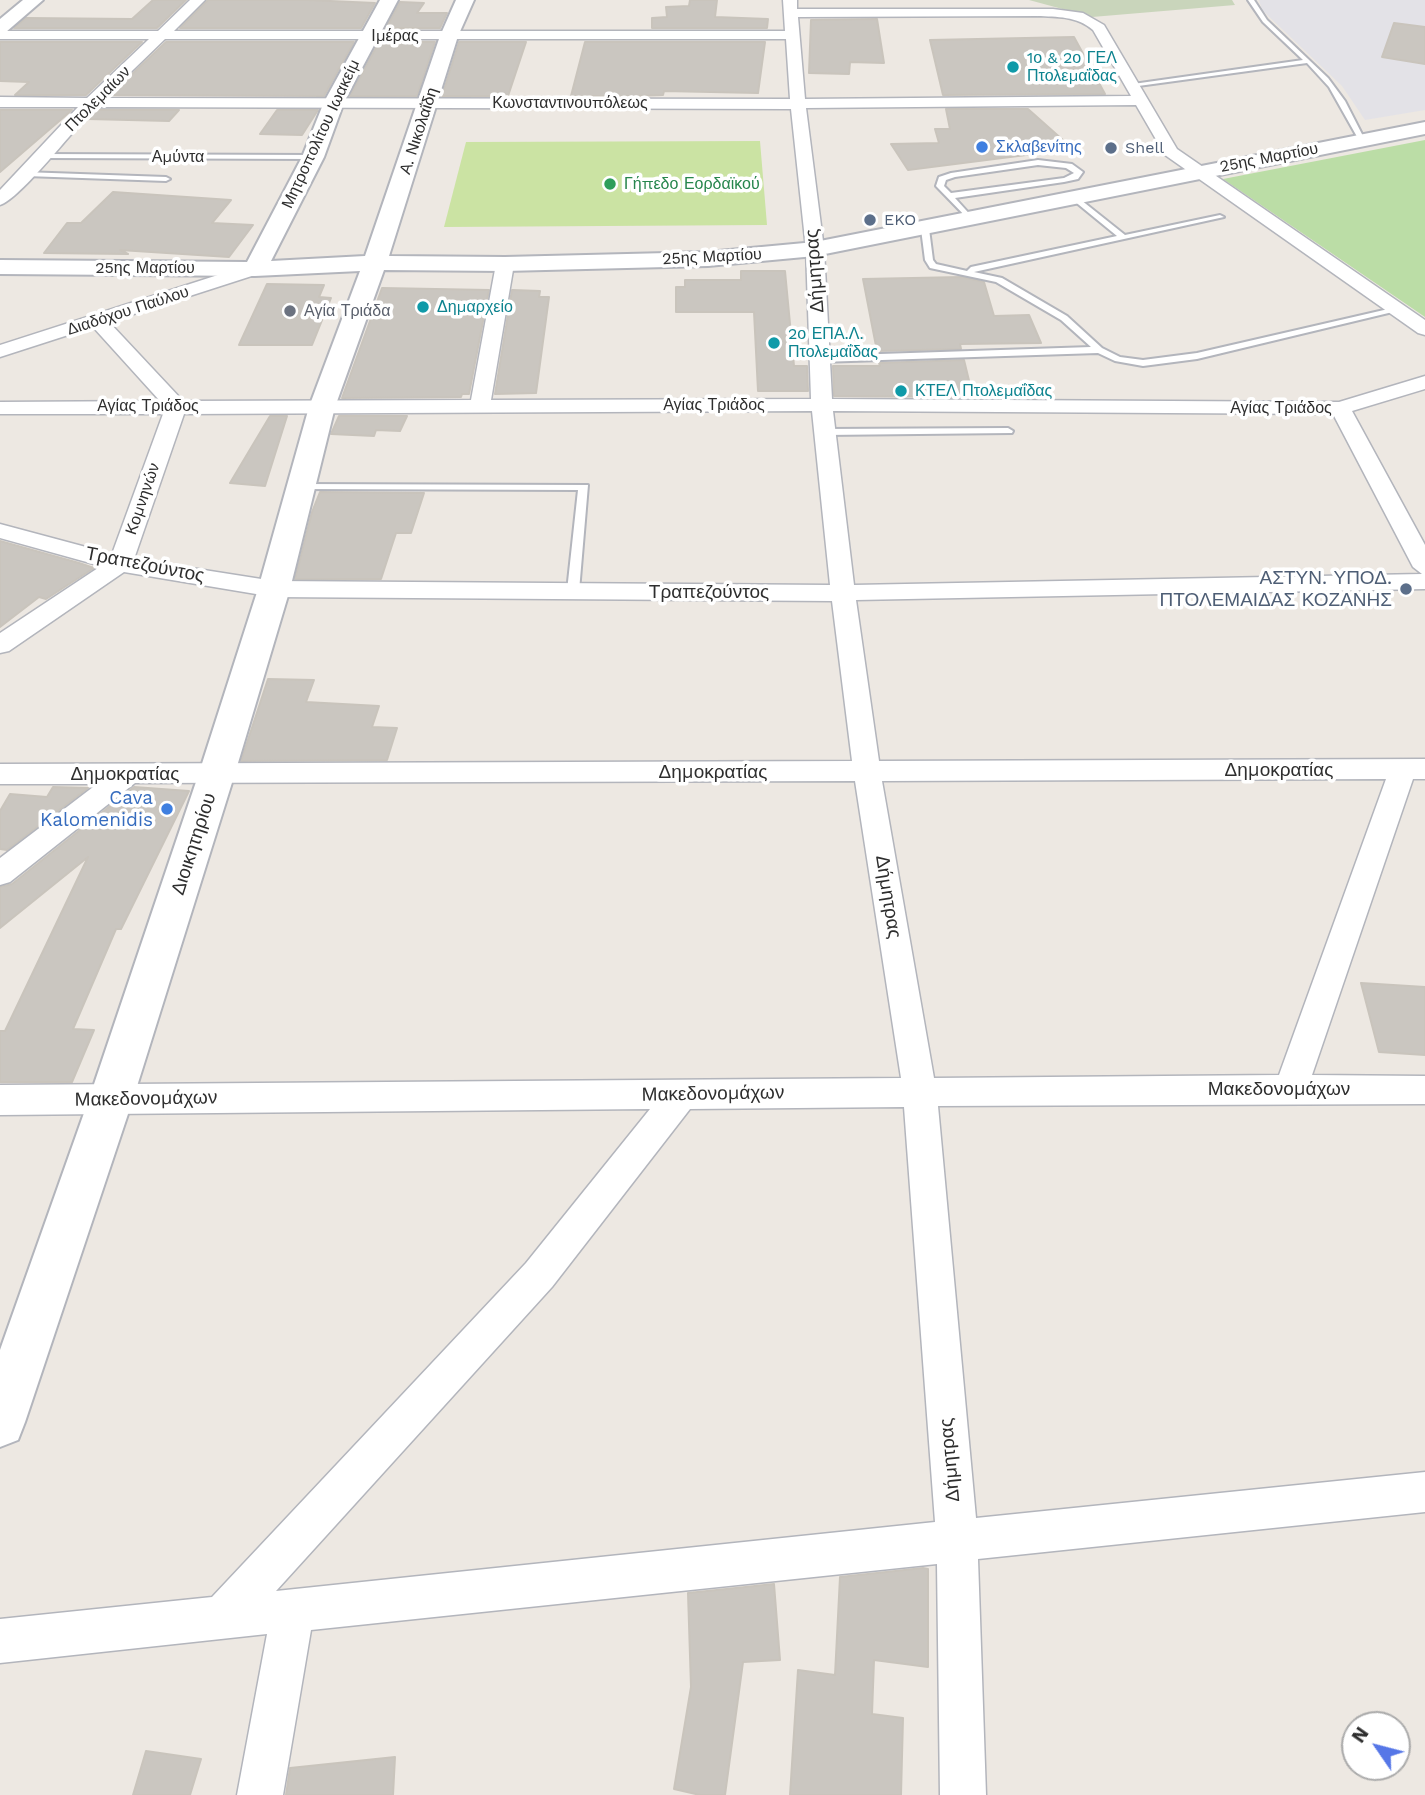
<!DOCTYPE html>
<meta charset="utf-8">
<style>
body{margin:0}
#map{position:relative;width:1425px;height:1795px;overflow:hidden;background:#ede8e2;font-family:"Work Sans",sans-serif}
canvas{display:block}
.north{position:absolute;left:1341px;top:1711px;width:70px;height:70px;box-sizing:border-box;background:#fff;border:2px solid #ababab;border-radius:50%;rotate:305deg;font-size:19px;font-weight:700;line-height:28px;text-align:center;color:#2e2e2e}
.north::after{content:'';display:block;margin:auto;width:24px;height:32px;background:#5677e7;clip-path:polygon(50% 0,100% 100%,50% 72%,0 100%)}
</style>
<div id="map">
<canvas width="1425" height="1795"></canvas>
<div class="north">N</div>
</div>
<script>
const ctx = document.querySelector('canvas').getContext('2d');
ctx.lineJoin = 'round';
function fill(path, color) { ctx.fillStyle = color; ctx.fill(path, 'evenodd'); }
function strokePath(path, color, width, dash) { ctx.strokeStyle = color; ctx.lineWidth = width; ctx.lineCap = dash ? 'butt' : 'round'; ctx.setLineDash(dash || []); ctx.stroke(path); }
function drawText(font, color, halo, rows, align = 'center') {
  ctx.font = font + ' "Work Sans",sans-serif'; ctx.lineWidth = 7; ctx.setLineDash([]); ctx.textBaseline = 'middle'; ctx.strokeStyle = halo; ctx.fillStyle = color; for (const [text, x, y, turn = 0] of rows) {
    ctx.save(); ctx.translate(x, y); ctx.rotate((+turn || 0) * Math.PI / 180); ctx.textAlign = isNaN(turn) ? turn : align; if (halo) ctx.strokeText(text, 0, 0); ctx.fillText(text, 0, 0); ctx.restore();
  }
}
fill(new Path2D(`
 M 1259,0 L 1425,0 L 1425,110 L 1365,120 L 1342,86 L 1262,10 Z`), '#e3e2e7');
fill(new Path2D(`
 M 1425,140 L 1425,317 L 1223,179 Z`), '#bbdda6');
fill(new Path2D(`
 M 1029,0 L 1232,0 L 1235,5 L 1092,17 Z`), '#c9d5bb');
fill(new Path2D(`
 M 760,141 L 767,225 L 444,227 L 466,142 Z`), '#cbe3a3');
const building = new Path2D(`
 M 153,0 L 186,0 L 157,28 L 14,28 L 26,18 L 132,19 Z
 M 208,0 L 308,0 L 375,3 L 361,28 L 180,28 Z
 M 690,0 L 717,0 L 715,17 L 768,19 L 767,28 L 652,28 L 652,18 L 667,17 L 666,7 L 689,6 Z
 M 400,2 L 424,3 L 417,13 L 447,13 L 440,28 L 386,28 Z
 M 877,19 L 884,63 L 850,62 L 849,74 L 809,73 L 811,20 Z
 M 1394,23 L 1425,27 L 1425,64 L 1382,57 Z
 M 1074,37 L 1105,94 L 943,95 L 930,40 Z
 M 0,42 L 142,42 L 86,95 L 15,95 L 29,82 L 0,81 Z
 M 166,42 L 354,42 L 324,96 L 110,95 Z
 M 379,42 L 435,42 L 417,96 L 350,96 Z
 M 459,42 L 526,42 L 508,96 L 442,96 Z
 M 585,42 L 765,42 L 758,93 L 664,91 L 663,95 L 632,96 L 571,96 Z
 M 946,109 L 1028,109 L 1073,149 L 908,170 L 891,144 L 939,143 L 935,129 L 950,129 Z
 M 0,110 L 72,110 L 0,172 Z
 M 96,110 L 179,110 L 169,121 L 88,119 Z
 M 277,110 L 318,110 L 302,135 L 260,134 Z
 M 113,192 L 231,200 L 212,223 L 253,225 L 229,257 L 120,250 L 128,254 L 44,253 L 67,223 L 81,223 Z
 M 741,271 L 785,271 L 794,366 L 807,366 L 808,391 L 758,391 L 754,312 L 676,312 L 676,287 L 685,287 L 685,280 L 741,280 Z
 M 962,277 L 984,282 L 994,316 L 1029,315 L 1041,343 L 960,344 L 961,349 L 877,351 L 863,279 Z
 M 267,284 L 324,285 L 319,297 L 331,298 L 312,345 L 239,345 Z
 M 382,288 L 489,290 L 469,394 L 462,394 L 461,397 L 342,398 Z
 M 512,290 L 540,291 L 539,297 L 549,297 L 536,393 L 495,394 Z
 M 964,360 L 973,397 L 834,396 L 833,366 L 880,366 L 879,363 Z
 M 270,416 L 287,416 L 265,486 L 230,483 Z
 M 339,416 L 407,416 L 400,431 L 376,430 L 374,436 L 331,434 Z
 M 320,492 L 424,493 L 411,533 L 396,533 L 381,579 L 295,579 L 312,512 Z
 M 0,541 L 79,563 L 94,568 L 46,599 L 39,597 L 0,627 Z
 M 268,679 L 314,680 L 306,702 L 379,706 L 372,727 L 397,728 L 387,760 L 241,761 Z
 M 53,787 L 88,788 L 7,850 L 0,849 L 0,811 L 10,794 L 47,797 Z
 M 134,787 L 189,791 L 121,929 L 116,929 L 73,1029 L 94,1030 L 72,1082 L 0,1082 L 0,1031 L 5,1031 L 88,857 L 0,928 L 0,887 L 12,884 Z
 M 1361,983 L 1425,987 L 1425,1055 L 1379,1052 Z
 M 923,1568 L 928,1569 L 928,1667 L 874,1660 L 872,1714 L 903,1718 L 901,1795 L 790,1795 L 798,1670 L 835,1675 L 840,1577 Z
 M 774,1584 L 780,1660 L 743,1662 L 725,1795 L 700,1795 L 674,1789 L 691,1687 L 688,1593 Z
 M 146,1751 L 201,1759 L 190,1795 L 133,1795 Z
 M 395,1757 L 393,1795 L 286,1795 L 290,1768 Z`);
fill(building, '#cac6c0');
strokePath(building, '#c9c4bc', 2);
const lane = new Path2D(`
 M 1248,0 L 1254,0 L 1267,20 L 1328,78 L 1345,101 L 1366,142 L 1360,142 L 1329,87 L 1307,63 L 1131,87 L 1133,84 L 1303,60 L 1263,22 Z
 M 41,154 L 313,155 L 317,157 L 313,159 L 44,158 L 40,156 Z
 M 1038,160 L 1072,164 L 1083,172 L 1078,179 L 1064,182 L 955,198 L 975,220 L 971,222 L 936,186 L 939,177 L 951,173 ZM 1038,165 L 1066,168 L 1074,173 L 1064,178 L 951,193 L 944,186 L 946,180 L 955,177 Z
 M 23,172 L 166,177 L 170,179 L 166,181 L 26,176 L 23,176 Z
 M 1076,196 L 1125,235 L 1220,215 L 1224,217 L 974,272 L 1002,278 L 1067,316 L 1102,348 L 1120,357 L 1143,360 L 1197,353 L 1397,307 L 1401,310 L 1197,359 L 1143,366 L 1115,361 L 1098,353 L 820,362 L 815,359 L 820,356 L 1091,347 L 1061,320 L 996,282 L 930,268 L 925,260 L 921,229 L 925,227 L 929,229 L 933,260 L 936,264 L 967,271 L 971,267 L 1117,236 L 1073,200 L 1072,198 Z
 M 1008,428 L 1013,431 L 1012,433 L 825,435 L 820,432 L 825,429 Z
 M 301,484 L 588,485 L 579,591 L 573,595 L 567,591 L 578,490 L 297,489 L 296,487 Z`);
const street = new Path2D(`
 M 190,0 L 205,0 L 174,31 L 785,31 L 783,0 L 797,0 L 797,9 L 1053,9 L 1083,13 L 1104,25 L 1177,149 L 1425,320 L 1425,335 L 1418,333 L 1165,155 L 1136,105 L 806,108 L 824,249 L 832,399 L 1339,402 L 1425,376 L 1425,389 L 1352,411 L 1425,545 L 1425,589 L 856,600 L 879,761 L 1425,759 L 1425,779 L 1413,779 L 1312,1075 L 1425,1076 L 1425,1104 L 938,1106 L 976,1518 L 1425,1472 L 1425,1512 L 978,1559 L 986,1795 L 940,1795 L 937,1564 L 311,1630 L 283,1795 L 237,1795 L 267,1634 L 0,1663 L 0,1619 L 212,1597 L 526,1263 L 650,1109 L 0,1115 L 0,1085 L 901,1078 L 855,781 L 135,783 L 10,882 L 0,885 L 0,858 L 97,784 L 0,784 L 0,764 L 852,761 L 832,601 L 274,597 L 124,572 L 9,651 L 0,653 L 0,633 L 101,566 L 0,538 L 0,524 L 112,554 L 163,414 L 0,414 L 0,402 L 160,401 L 93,327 L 0,357 L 0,345 L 249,265 L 255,264 L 264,269 L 261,273 L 109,322 L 183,401 L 471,400 L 496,264 L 505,259 L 514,264 L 491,400 L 811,399 L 806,249 L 791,109 L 95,107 C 78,125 19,200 0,205 L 0,190 L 78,107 L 0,107 L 0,97 L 87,98 L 149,39 L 0,39 L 0,31 L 158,31 ZM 1037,16 C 1057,17 1077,16 1093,30 L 1131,96 L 805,99 L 798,17 ZM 165,39 L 786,39 L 790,99 L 104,98 ZM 812,411 L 830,585 L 274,581 L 134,559 L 184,414 ZM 833,411 L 1333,414 L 1413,567 L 1422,574 L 854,585 ZM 1386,779 L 1279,1075 L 934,1078 L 882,781 ZM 904,1107 L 935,1522 L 276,1591 L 552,1287 L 690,1109 Z`);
const secondary = new Path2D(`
 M 23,0 L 43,0 L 6,32 L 0,33 L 0,19 Z
 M 380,0 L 398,0 L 344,102 L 324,157 L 271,261 L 365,256 L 440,36 L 456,0 L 474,0 L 458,36 L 389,256 L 505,257 L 708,252 L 815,242 L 1425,122 L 1425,134 L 815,256 L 708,266 L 505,271 L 384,270 L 335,407 L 290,589 L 235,773 L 133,1099 L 25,1422 L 18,1440 L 0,1447 L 0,1350 L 89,1099 L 199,773 L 258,589 L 309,407 L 360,271 L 255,276 L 0,274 L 0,260 L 247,262 L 302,157 L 324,102 Z`);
strokePath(lane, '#b3b5bc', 4);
strokePath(street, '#b3b5bc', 3);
strokePath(secondary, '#b3b5bc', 4);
fill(lane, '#fff');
fill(street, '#fff');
fill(secondary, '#fff');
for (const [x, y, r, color] of [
 [1013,67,7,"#0f9aa8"],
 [982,147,7,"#3f7fe0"],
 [1111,148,7,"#5c6f8a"],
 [610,184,7,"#2e9e5b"],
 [870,220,7,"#5c6f8a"],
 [423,307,7,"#0f9aa8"],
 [290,311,7,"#6b7280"],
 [774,343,7,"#0f9aa8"],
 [901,391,7,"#0f9aa8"],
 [1406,589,7,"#5c6f8a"],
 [167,809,7,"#3f7fe0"]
]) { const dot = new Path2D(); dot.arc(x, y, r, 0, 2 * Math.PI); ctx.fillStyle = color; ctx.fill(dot); strokePath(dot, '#fff', 2.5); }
drawText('16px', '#2e2e2e', '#fff', [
 ["Ιμέρας",395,36],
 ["Πτολεμαίων",98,99,-45],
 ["Κωνσταντινουπόλεως",570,103],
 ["Α. Νικολαΐδη",419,131,-72],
 ["Μητροπολίτου Ιωακείμ",321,134,-65],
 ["Αμύντα",178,157],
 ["25ης Μαρτίου",1269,158,-11],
 ["25ης Μαρτίου",712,257,-3],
 ["25ης Μαρτίου",145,268],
 ["Διαδόχου Παύλου",128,311,-18],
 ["Αγίας Τριάδος",714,405],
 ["Αγίας Τριάδος",148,406],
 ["Αγίας Τριάδος",1281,408],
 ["Κομνηνών",143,499,-71]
]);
drawText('16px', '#0d838f', '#fff', [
 ["1ο & 2ο ΓΕΛ",1027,58],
 ["Πτολεμαΐδας",1027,76],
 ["Δημαρχείο",437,307],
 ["2ο ΕΠΑ.Λ.",788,334],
 ["Πτολεμαΐδας",788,352],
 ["ΚΤΕΛ Πτολεμαΐδας",915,391]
], 'left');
drawText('16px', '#366cbe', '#fff', [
 ["Σκλαβενίτης",996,147]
], 'left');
drawText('16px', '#4e5e75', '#fff', [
 ["Shell",1125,148],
 ["EKO",884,220]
], 'left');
drawText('16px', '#27864d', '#fff', [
 ["Γήπεδο Εορδαϊκού",624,184]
], 'left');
drawText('16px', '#5b616d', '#fff', [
 ["Αγία Τριάδα",304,311]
], 'left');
drawText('19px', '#2e2e2e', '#fff', [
 ["Δήμητρας",815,271,-94],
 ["Τραπεζούντος",145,565,11],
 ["Τραπεζούντος",709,592],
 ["Δημοκρατίας",1279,770],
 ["Δημοκρατίας",713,772],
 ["Δημοκρατίας",125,774],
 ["Διοικητηρίου",194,844,-72],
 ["Δήμητρας",888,897,81],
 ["Μακεδονομάχων",1279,1089],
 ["Μακεδονομάχων",713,1094,-1],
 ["Μακεδονομάχων",146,1099,-1],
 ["Δήμητρας",950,1460,-95]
]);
drawText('19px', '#4e5e75', '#fff', [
 ["ΑΣΤΥΝ. ΥΠΟΔ.",1392,578],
 ["ΠΤΟΛΕΜΑΙΔΑΣ ΚΟΖΑΝΗΣ",1392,600]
], 'right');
drawText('19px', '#366cbe', '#fff', [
 ["Cava",153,798],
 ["Kalomenidis",153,820]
], 'right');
</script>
